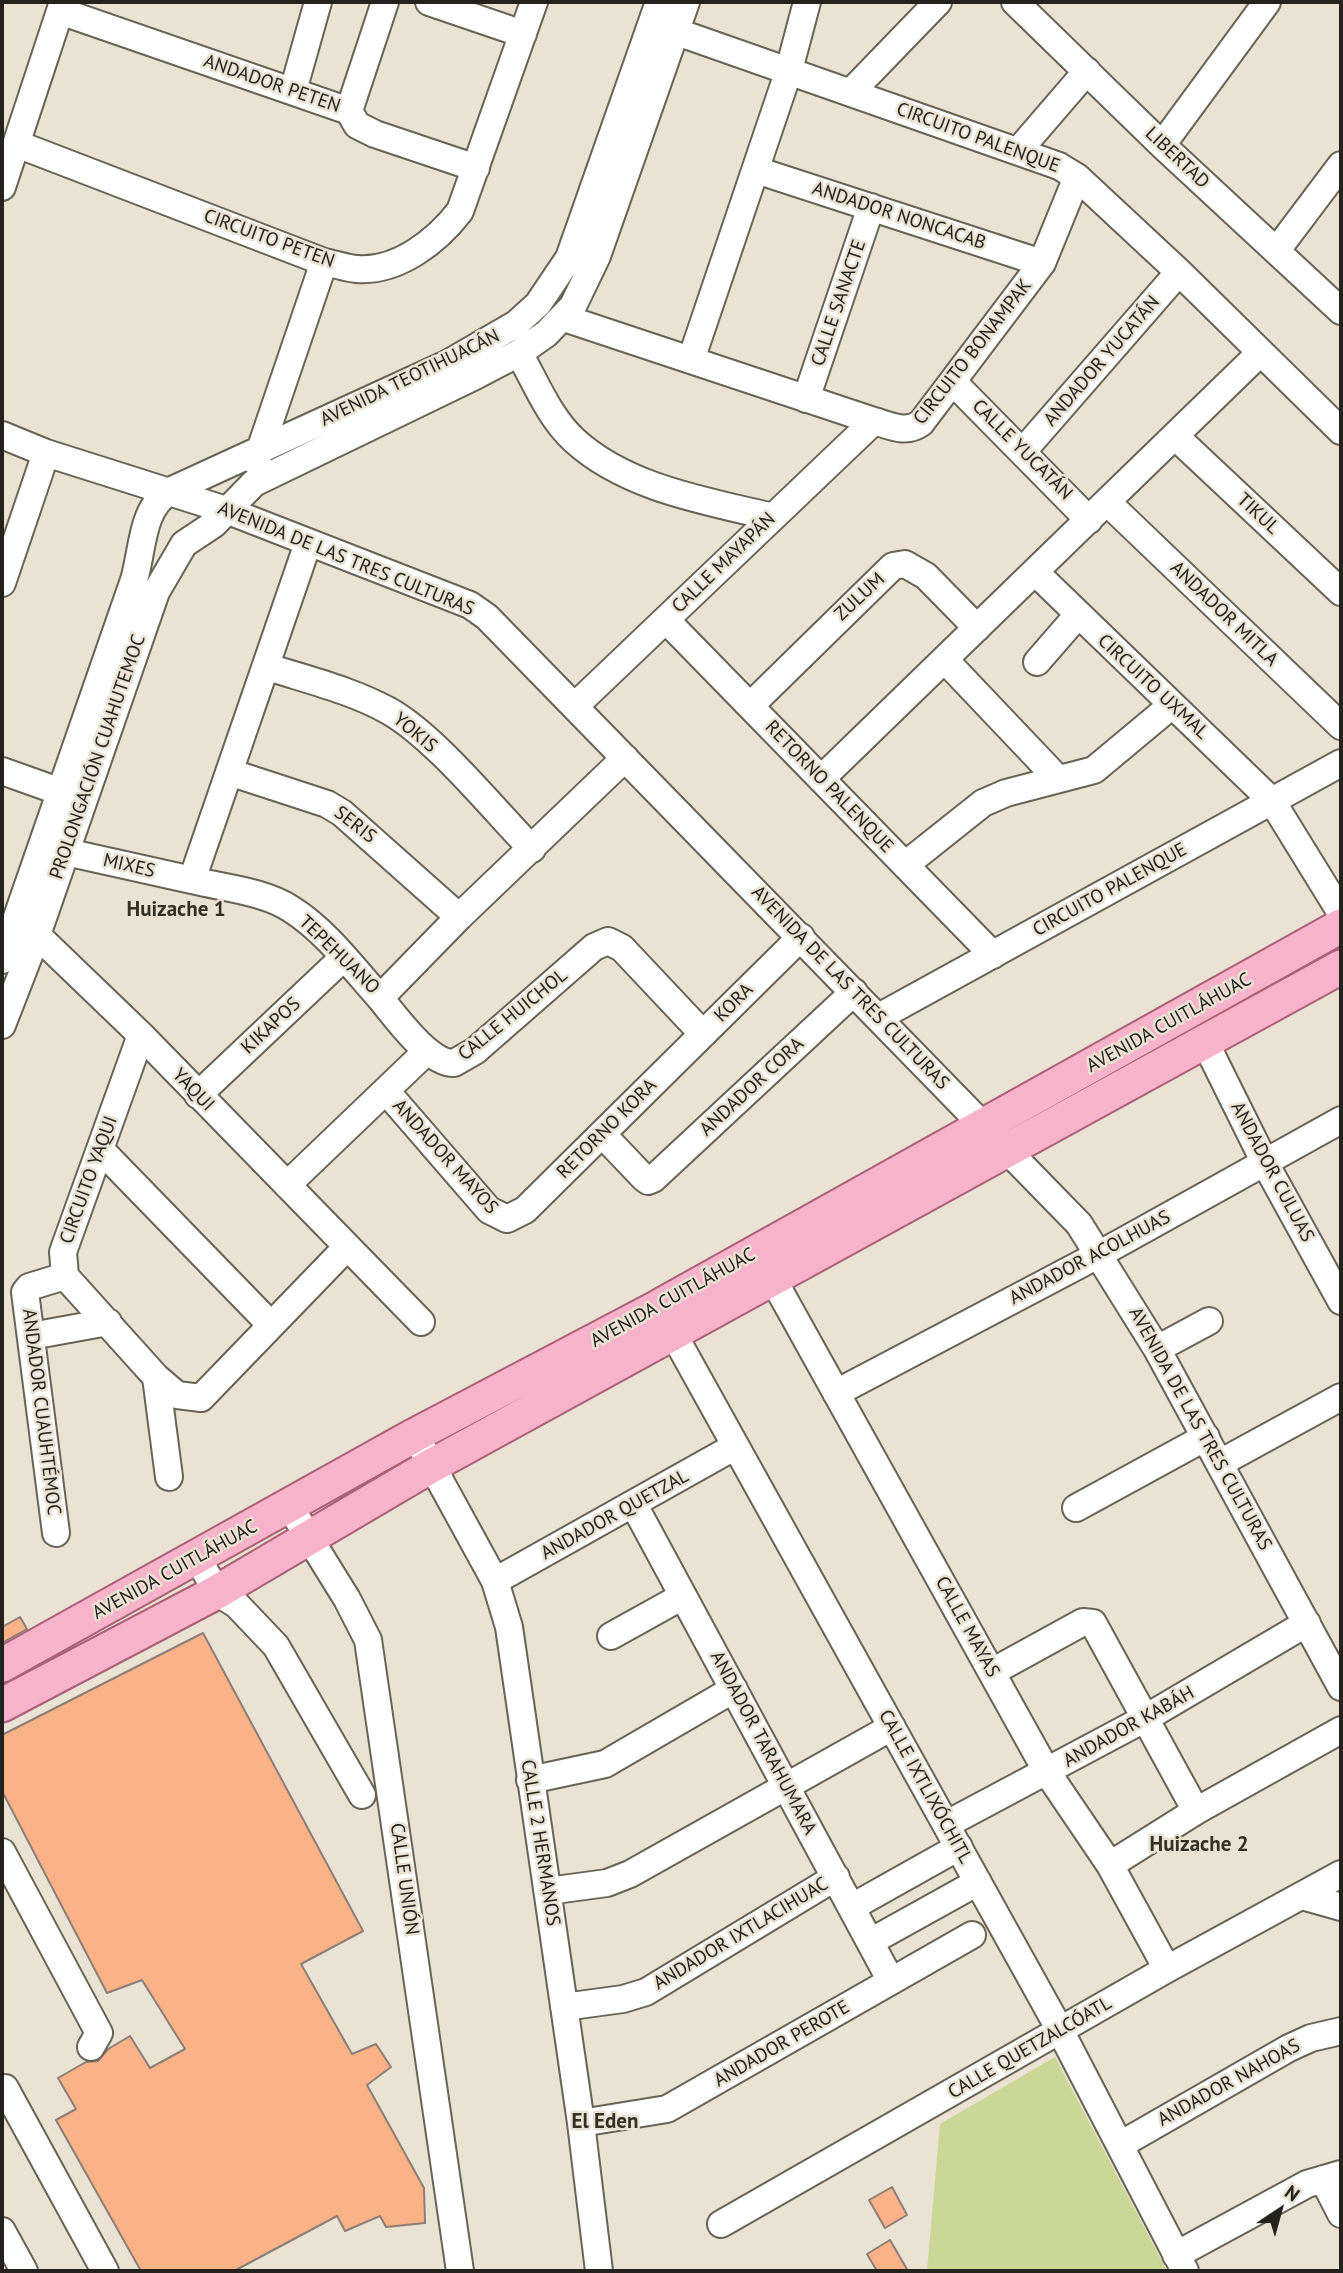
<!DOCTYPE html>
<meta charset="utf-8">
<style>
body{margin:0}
#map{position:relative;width:1343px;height:2273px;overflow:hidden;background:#eae3d4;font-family:"PT Sans",sans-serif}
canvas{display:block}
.frame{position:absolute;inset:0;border:4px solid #25221d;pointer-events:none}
.north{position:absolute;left:1245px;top:2175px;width:70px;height:70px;-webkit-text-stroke:5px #eae3d4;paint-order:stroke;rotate:36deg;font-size:19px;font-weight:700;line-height:28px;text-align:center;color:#25221d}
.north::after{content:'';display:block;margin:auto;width:24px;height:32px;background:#25221d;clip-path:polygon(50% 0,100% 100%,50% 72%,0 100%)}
</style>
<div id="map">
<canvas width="1343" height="2273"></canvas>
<div class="frame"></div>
<div class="north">N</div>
</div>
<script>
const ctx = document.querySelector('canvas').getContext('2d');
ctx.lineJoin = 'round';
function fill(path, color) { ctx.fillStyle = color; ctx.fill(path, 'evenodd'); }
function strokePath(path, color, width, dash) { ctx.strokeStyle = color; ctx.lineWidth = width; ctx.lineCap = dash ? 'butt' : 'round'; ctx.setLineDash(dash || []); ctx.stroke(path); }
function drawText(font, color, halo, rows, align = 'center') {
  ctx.font = font + ' "PT Sans",sans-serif'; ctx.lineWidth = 5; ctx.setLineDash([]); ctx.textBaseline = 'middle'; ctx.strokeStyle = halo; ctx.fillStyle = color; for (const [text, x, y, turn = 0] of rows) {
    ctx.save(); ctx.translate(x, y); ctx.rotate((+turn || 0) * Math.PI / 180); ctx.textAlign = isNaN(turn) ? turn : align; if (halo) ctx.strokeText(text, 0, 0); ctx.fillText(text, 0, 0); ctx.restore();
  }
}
fill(new Path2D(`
 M 1055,2057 L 1167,2271 L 927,2271 L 940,2124 Z`), '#cad796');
const building = new Path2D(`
 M 20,1617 L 27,1629 L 2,1643 L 2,1627 Z
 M 203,1633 L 363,1931 L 301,1964 L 352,2054 L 376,2044 L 391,2067 L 367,2085 L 424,2188 L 425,2223 L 386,2227 L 380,2216 L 345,2231 L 337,2216 L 234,2271 L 141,2271 L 56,2120 L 76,2109 L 58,2078 L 86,2062 L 98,2061 L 108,2049 L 130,2036 L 150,2068 L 185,2049 L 142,1980 L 107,1993 L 2,1791 L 2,1735 Z
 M 892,2187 L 907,2215 L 885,2228 L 869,2200 Z
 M 890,2240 L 908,2271 L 877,2271 L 867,2254 Z`);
fill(building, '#fbb287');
strokePath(building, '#8c7e76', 2);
const minor = new Path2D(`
 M 429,2 L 523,34
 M 1015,2 L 1162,145 L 1341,311
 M 60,11 L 349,111 L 357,125 L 375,134 L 476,168
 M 660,26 L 1059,166 L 1077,177 L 1179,272 L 1341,431
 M 293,91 L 318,2
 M 851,92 L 938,2
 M 349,111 L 385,2
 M 17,144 L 324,262 C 335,264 346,268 357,269 C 398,272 437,241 460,211 L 534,2
 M 1162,145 L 1267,2
 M 1019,150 L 1087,71
 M 756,170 L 1042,263
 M 2,187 L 63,2
 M 1277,250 L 1341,165
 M 564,318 L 874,421 C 891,426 906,434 921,423 L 1042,263 L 1077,177
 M 519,353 C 535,381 549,417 574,440 C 626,488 706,501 773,517
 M 691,360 L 789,70 L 807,2
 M 953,382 L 1089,520
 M 806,399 L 871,207
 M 2,435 L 46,453 L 226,510 L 470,605 L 487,617 L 1079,1224 L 1157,1349 L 1341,1687
 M 1175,436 L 1341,592
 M 1024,450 L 1179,272
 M 256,462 L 324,262
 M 1107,502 L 1341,726
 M 308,543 L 192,880 C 223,888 264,891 291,909 C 326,931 353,968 380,998 L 459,917 L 625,758
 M 1035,572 L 1272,801 L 1341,913
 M 2,583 L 46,453
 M 666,620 L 993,955
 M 945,660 L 1058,779
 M 1037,662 L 1077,616
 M 268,667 C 308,680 351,690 389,711 C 435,737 493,809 532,849
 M 575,706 L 874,421
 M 750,706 L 893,566 L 905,564 L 926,576 L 977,628
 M 2,771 L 61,792
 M 229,772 L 327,804 L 342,813 L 459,917
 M 821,779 L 1260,353
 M 66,852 L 192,880
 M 905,865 L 983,803 L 1006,793 L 1094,770 L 1172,705
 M 21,933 L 37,935 L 141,1035 L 421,1322
 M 2,960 L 134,580 C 143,550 141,508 170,491 L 447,364 L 516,324 L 538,304 L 569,258 L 659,2
 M 380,998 C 396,1017 428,1063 454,1063 L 475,1051 L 594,947 L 608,941 L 622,948 L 703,1034
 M 879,1017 L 1341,763
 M 2,1025 L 37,935 L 156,592 L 184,544 L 214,524 L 254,483 L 475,376 L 519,353 L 546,334 L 573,306 L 597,256 L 686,2
 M 141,1035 L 63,1252 L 65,1276 L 156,1377 L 177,1395 L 201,1398 L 347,1247
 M 1205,1042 L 1265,1163 L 1341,1301
 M 386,1091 L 489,1210 L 507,1219 L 525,1210 L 801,937
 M 198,1095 L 344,957
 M 602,1134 L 644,1178 L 648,1181 L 653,1179 L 854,992
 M 100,1149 L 270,1324
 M 287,1185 L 427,1051
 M 774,1281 L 1047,1772 L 1110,1865 L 1167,1969
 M 664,1317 L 1061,2032 L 1185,2271
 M 31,1336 L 108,1322
 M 1157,1349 L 1209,1321
 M 156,1377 L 169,1477
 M 836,1393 L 1098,1255 L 1341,1120
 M 415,1435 L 495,1581 L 509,1627 L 581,2123 L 599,2271
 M 1220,1463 L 1341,1397
 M 634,1505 L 891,1981
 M 290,1507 L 347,1599 L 368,1640 L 460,2271
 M 1076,1508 L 1206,1437
 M 56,1533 L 25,1292 L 29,1287 L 65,1276
 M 198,1559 L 217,1592 L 237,1605 L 276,1646 L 362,1795
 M 495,1581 L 734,1447
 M 611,1636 L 683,1596
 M 992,1672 L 1083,1622 L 1093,1623 L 1196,1811
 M 530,1780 L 605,1764 L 734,1689
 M 947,1824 L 1144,1719 L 1307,1623
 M 2,1852 L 99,2033 L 91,2047
 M 1110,1865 L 1196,1811 L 1341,1730
 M 548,1891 L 607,1883 L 630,1874 L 892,1727
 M 1302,1896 L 1341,1907
 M 852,1907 L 959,1847
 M 870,1942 L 978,1882
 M 564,2007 L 623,1999 L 646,1992 L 836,1877
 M 5,2088 L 105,2271
 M 581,2123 L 667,2109 L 972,1935
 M 1120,2145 L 1289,2048 L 1311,2038 L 1341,2031
 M 1323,2179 L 1341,2214
 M 721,2224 L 1167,1969 L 1341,1874
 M 2,2231 L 24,2271
 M 1176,2255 L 1307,2184 L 1341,2174`);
const major = new Path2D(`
 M 2,1665 L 415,1435 L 658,1307 L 1341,926
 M 2,1705 L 217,1592 L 431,1466 L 1341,967`);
strokePath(minor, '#696356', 30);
strokePath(major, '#aa6075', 37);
strokePath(minor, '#fff', 26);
strokePath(major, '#f7b3c9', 33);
drawText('19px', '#25221d', '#eae3d4', [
 ["ANDADOR PETEN",272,84,19],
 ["CIRCUITO PALENQUE",978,138,20],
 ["LIBERTAD",1177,158,43],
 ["ANDADOR NONCACAB",899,216,18],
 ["CIRCUITO PETEN",269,239,20],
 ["CALLE SANACTE",839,303,-71],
 ["CIRCUITO BONAMPAK",973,352,-52],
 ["ANDADOR YUCATÁN",1102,361,-49],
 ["AVENIDA TEOTIHUACÁN",410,378,-26],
 ["CALLE YUCATÁN",1022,450,45],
 ["TIKUL",1258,514,43],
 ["AVENIDA DE LAS TRES CULTURAS",346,559,22],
 ["CALLE MAYAPÁN",724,563,-44],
 ["ZULUM",860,597,-43],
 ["ANDADOR MITLA",1224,614,44],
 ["CIRCUITO UXMAL",1153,687,43],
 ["YOKIS",415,733,40],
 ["PROLONGACIÓN CUAHUTEMOC",98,757,-71],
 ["RETORNO PALENQUE",829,787,46],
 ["SERIS",355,825,38],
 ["MIXES",129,866,13],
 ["CIRCUITO PALENQUE",1110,890,-29],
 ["TEPEHUANO",339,955,44],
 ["AVENIDA DE LAS TRES CULTURAS",850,988,46],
 ["KORA",734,1003,-45],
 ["CALLE HUICHOL",513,1015,-39],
 ["AVENIDA CUITLÁHUAC",1169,1023,-29],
 ["KIKAPOS",271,1026,-43],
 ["ANDADOR CORA",752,1087,-43],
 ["YAQUI",193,1090,46],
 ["RETORNO KORA",607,1129,-45],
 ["ANDADOR MAYOS",445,1157,48],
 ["ANDADOR CULUAS",1272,1172,62],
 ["CIRCUITO YAQUI",89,1180,-70],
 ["ANDADOR ACOLHUAS",1090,1258,-28],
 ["AVENIDA CUITLÁHUAC",673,1298,-29],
 ["ANDADOR CUAUHTÉMOC",41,1412,83],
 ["AVENIDA DE LAS TRES CULTURAS",1200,1429,61],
 ["ANDADOR QUETZAL",615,1515,-29],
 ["AVENIDA CUITLÁHUAC",175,1570,-29],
 ["CALLE MAYAS",967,1627,61],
 ["ANDADOR KABÁH",1129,1727,-29],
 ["ANDADOR TARAHUMARA",763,1743,62],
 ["CALLE IXTLIXÓCHITL",925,1787,61],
 ["CALLE 2 HERMANOS",540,1843,81],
 ["CALLE UNIÓN",404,1879,82],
 ["ANDADOR IXTLACIHUAC",741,1934,-31],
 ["ANDADOR PEROTE",782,2044,-30],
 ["CALLE QUETZALCÓATL",1030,2048,-30],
 ["ANDADOR NAHOAS",1229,2083,-29]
]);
drawText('bold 21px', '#342f23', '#eae3d4', [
 ["Huizache 1",176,910],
 ["Huizache 2",1199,1845],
 ["El Eden",605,2122]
]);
</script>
